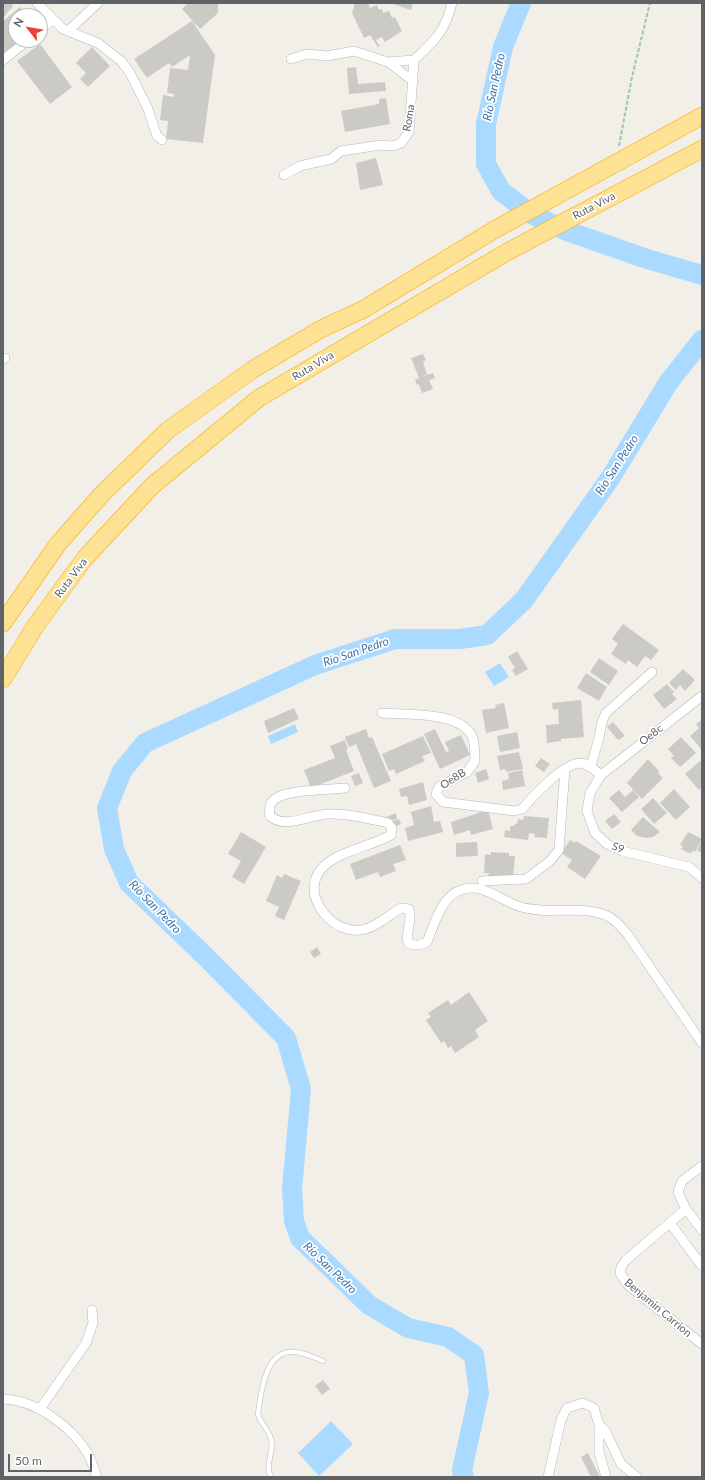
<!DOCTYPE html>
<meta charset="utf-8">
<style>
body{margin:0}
#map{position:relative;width:705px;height:1480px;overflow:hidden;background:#f1efe8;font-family:Lato,sans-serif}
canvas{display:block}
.frame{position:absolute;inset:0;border:4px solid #5f6368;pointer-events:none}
.north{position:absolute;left:8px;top:8px;width:40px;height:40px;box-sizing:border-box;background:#fff;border:1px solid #bfc1c3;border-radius:50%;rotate:301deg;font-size:11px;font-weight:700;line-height:16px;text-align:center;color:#5f6368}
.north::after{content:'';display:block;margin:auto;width:14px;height:18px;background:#ea4335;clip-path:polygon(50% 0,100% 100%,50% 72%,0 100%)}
.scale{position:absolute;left:8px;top:1454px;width:84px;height:18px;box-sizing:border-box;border:2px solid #5f6368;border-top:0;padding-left:5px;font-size:12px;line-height:14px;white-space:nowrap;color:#5f6368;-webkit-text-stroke:3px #fff;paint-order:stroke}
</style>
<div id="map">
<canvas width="705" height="1480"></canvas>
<div class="frame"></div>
<div class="north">N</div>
<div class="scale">50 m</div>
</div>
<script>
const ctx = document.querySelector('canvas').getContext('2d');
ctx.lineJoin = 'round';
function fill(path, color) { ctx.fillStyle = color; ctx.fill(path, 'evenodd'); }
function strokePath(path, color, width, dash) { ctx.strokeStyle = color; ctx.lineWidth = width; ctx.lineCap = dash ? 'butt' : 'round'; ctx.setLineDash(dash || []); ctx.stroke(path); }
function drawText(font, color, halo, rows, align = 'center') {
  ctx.font = font + ' Lato,sans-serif'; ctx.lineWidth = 3.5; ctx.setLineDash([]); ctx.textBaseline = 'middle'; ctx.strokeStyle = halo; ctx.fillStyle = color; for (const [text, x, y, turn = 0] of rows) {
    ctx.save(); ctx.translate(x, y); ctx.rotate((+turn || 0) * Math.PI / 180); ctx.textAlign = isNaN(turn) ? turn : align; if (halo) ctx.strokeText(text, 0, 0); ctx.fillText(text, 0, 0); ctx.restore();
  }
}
fill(new Path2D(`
 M 500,663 L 509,677 L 494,686 L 485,672 Z
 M 295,724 L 298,732 L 271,744 L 268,736 Z
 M 331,1421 L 353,1444 L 319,1476 L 298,1453 Z`), '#aadaff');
strokePath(new Path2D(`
 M 521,3 L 503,47 L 486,124 L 486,164 L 501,191 L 531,214 L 567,231 L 647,259 L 702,275
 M 464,1477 L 462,1470 L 479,1393 L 474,1355 L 448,1337 L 408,1328 L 369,1305 L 300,1238 L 294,1221 L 292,1189 L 301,1089 L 286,1038 L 207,958 L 129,883 L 114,849 L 107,808 L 122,771 L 145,743 L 315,665 L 395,639 L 460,639 L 487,635 L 524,600 L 611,477 L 668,383 L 702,340`), '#aadaff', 20);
fill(new Path2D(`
 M 3,3 L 11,3 L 13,6 L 3,18 Z
 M 188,3 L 218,3 L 218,13 L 200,29 L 182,9 Z
 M 355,3 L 368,3 L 370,8 L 377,5 L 379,10 L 382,9 L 383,13 L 389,11 L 392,18 L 395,17 L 402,31 L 385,42 L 382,37 L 376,40 L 380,47 L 378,47 L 370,35 L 364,38 L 352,13 Z
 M 390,3 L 413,3 L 411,10 Z
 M 20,7 L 28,16 L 16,16 L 16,40 L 25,40 L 3,58 L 3,21 Z
 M 192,21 L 215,55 L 203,143 L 166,139 L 168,121 L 160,120 L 163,95 L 174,97 L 174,94 L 167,93 L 170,68 L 188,70 L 190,55 L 172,67 L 169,63 L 147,78 L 134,59 Z
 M 40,44 L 72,87 L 50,104 L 17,61 Z
 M 92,47 L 110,66 L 88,87 L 80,79 L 86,73 L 76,63 Z
 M 356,67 L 358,84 L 385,82 L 386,91 L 349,94 L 347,68 Z
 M 386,98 L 390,124 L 345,132 L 341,111 L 379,104 L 379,99 Z
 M 376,158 L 383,185 L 360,190 L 356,163 Z
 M 423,354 L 426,360 L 423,362 L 427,374 L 421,377 L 433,373 L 435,378 L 429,380 L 433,389 L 422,393 L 419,384 L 417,385 L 415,380 L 419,378 L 411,358 Z
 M 623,624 L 659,650 L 651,660 L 645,656 L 637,667 L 628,660 L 626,664 L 611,654 L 618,644 L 612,639 Z
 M 517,651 L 528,669 L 516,676 L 512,670 L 515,668 L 508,657 Z
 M 599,658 L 618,671 L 609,685 L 590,672 Z
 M 683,669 L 695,680 L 685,691 L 680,685 L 676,690 L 669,683 Z
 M 586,673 L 607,687 L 599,701 L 577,688 Z
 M 667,684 L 674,692 L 672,694 L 677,699 L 664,709 L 653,695 Z
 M 581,700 L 584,737 L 561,739 L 561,741 L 547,743 L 546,725 L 559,724 L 558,709 L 553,710 L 552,703 Z
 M 504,703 L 509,728 L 486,733 L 482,710 L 496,708 L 495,705 Z
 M 294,708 L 299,719 L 268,733 L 264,721 Z
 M 702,720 L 702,750 L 690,736 L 699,728 L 696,724 Z
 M 613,722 L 625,736 L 618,740 L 607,727 Z
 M 366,729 L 369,738 L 372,737 L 391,781 L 374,788 L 356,744 L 349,747 L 345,737 Z
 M 435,729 L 446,752 L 449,751 L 445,742 L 461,735 L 470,755 L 440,769 L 424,734 Z
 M 517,732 L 520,748 L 500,752 L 497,736 Z
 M 423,736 L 431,753 L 422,756 L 425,761 L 396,774 L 394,769 L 389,771 L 382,754 Z
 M 681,737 L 696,753 L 680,767 L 671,758 L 674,756 L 668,749 Z
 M 345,740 L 348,749 L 346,750 L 354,771 L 311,788 L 304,770 L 335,758 L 330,746 Z
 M 519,752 L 523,769 L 506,772 L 505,769 L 500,770 L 497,756 Z
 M 541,758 L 550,764 L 544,772 L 535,766 Z
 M 648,759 L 659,771 L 658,773 L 663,778 L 642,799 L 627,783 Z
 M 700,761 L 702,763 L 702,787 L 699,790 L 685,774 Z
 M 486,769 L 489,779 L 478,783 L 475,773 Z
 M 522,770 L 525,786 L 503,790 L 502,781 L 509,779 L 508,773 Z
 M 359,773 L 363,783 L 355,786 L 351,776 Z
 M 423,782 L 427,800 L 409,805 L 407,796 L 401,797 L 399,789 Z
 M 674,789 L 690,807 L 676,820 L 660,803 Z
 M 619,790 L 625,797 L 633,790 L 639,797 L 622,812 L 609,798 Z
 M 653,798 L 667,813 L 654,824 L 641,809 Z
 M 431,806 L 434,822 L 440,821 L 443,832 L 408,841 L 405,828 L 414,825 L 411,812 Z
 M 488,810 L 493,829 L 471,835 L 470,830 L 454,835 L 451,822 Z
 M 396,813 L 397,819 L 388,822 L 386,817 Z
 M 614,814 L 621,822 L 612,829 L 605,821 Z
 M 524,816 L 549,818 L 547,838 L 534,837 L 535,834 L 529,833 L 528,840 L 504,837 L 505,830 L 510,831 L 510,826 L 514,826 L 515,824 L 517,824 L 518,819 L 523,820 Z
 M 643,817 L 660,832 L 653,837 L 646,838 L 637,836 L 631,830 Z
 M 399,819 L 401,824 L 393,828 L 391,822 Z
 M 241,832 L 266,847 L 244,884 L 232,877 L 241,861 L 228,854 Z
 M 688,832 L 702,839 L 695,852 L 692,851 L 691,854 L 681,849 L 683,846 L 680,845 Z
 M 570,840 L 575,843 L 576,841 L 601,856 L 585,879 L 567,867 L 572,860 L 561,853 Z
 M 702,841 L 702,853 L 697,850 Z
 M 477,842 L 478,856 L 456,857 L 456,843 Z
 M 400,845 L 406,860 L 393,864 L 396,871 L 380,877 L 378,872 L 356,880 L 350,864 Z
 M 491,852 L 509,853 L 509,856 L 515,856 L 513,876 L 488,876 L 489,873 L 484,873 L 485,854 L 491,855 Z
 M 284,874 L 301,881 L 284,920 L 275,916 L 279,907 L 266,901 L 277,875 L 282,878 Z
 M 317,947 L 321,954 L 314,958 L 310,952 Z
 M 469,992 L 488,1021 L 475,1030 L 479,1037 L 455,1053 L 451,1046 L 448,1048 L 444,1041 L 441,1043 L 426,1020 L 431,1017 L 428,1013 L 448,1000 L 451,1005 Z
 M 323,1380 L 330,1389 L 322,1395 L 315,1386 Z
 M 588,1453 L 600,1477 L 591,1477 L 581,1457 Z`), '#cccac5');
const lane = new Path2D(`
 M 271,1477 C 264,1464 275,1452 271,1439 C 269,1430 260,1423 258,1414 C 261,1392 265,1348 296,1352 C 305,1353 315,1358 323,1361`);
const street = new Path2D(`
 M 37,3 L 63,29 L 98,43 L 121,61 L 130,73 L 148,109 L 157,136 L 162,140
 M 40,30 L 53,19
 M 69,30 L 98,3
 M 291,59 L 307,54 L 327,56 L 354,51 L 388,62
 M 3,60 L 28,40
 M 413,81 L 388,62 L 414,60
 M 284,175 L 300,166 L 331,159 L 341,151 L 381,145 L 393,146 L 401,143 L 409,132 L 414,60 C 435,40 445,32 452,3
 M 3,359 L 5,358
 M 702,696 L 601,775 L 590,793 L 587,811 L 595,833 L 607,844 L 622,851 L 689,867 L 702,878
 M 382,713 C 407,715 459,711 472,736 C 475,743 475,753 475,761 L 467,772 L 439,787 L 436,794 L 443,802 L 515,811 L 522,809 C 533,796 562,765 579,763 C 587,763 595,770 601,775
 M 591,766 L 599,738 L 602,722 L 606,713 L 652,672
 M 345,788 C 328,790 288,789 275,799 C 269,803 269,809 270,816 C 285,830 311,814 329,814 C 348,813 370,819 388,823 L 392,828 L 391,835 C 371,846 340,851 324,866 C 300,889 324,926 352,930 C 371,933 387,916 401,908 L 409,909 C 413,920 405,931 408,943 C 415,946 420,946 427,942 C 435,924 440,897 461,890 C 483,882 501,901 521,907 C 548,915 579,905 605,915 C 615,919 621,927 628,935 L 702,1043
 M 482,881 L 526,879 L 550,861 L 559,850 L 565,769
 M 702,1166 L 682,1181 L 678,1192 L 686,1209 L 702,1230
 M 686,1209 L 626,1260 L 621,1267 L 620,1273 L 628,1285 L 702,1344
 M 670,1223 L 702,1266
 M 3,1399 C 36,1400 71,1426 88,1454 C 92,1461 94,1470 97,1477
 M 40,1409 L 86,1343 L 93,1323 L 92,1310
 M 548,1477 L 561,1420 L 567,1408 L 583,1403 L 594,1408 L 599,1425
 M 606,1477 L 599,1452 L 599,1425 L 605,1430 L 621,1464 L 637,1477`);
const highway = new Path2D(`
 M 3,623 L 58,544 L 102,494 L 168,430 L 252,370 L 321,329 L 364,309 L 494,230 L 702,116
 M 3,679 L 36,625 L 85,558 L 152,486 L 259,398 L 507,252 L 702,149`);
strokePath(lane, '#b5b8bc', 5.5);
strokePath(street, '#b5b8bc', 10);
strokePath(highway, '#f9ab00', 18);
strokePath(new Path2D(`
 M 619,146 L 632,77 L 650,3`), '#9cc7a9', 2, [4, 2]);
strokePath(lane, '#fff', 4.5);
strokePath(street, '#fff', 9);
strokePath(highway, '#fde293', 17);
drawText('11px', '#5f6368', '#fff', [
 ["Roma",409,118,-81],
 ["Ruta Viva",594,206,-28],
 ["Ruta Viva",313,366,-31],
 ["Ruta Viva",71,578,-53],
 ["Oe8c",651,735,-37],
 ["Oe8B",453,779,-33],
 ["S9",618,848,21],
 ["Benjamin Carrion",658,1308,40]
]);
drawText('italic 12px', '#4174aa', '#fff', [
 ["Río San Pedro",494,87,-78],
 ["Río San Pedro",617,465,-57],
 ["Río San Pedro",356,652,-19],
 ["Río San Pedro",155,907,46],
 ["Río San Pedro",330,1268,44]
]);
</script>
